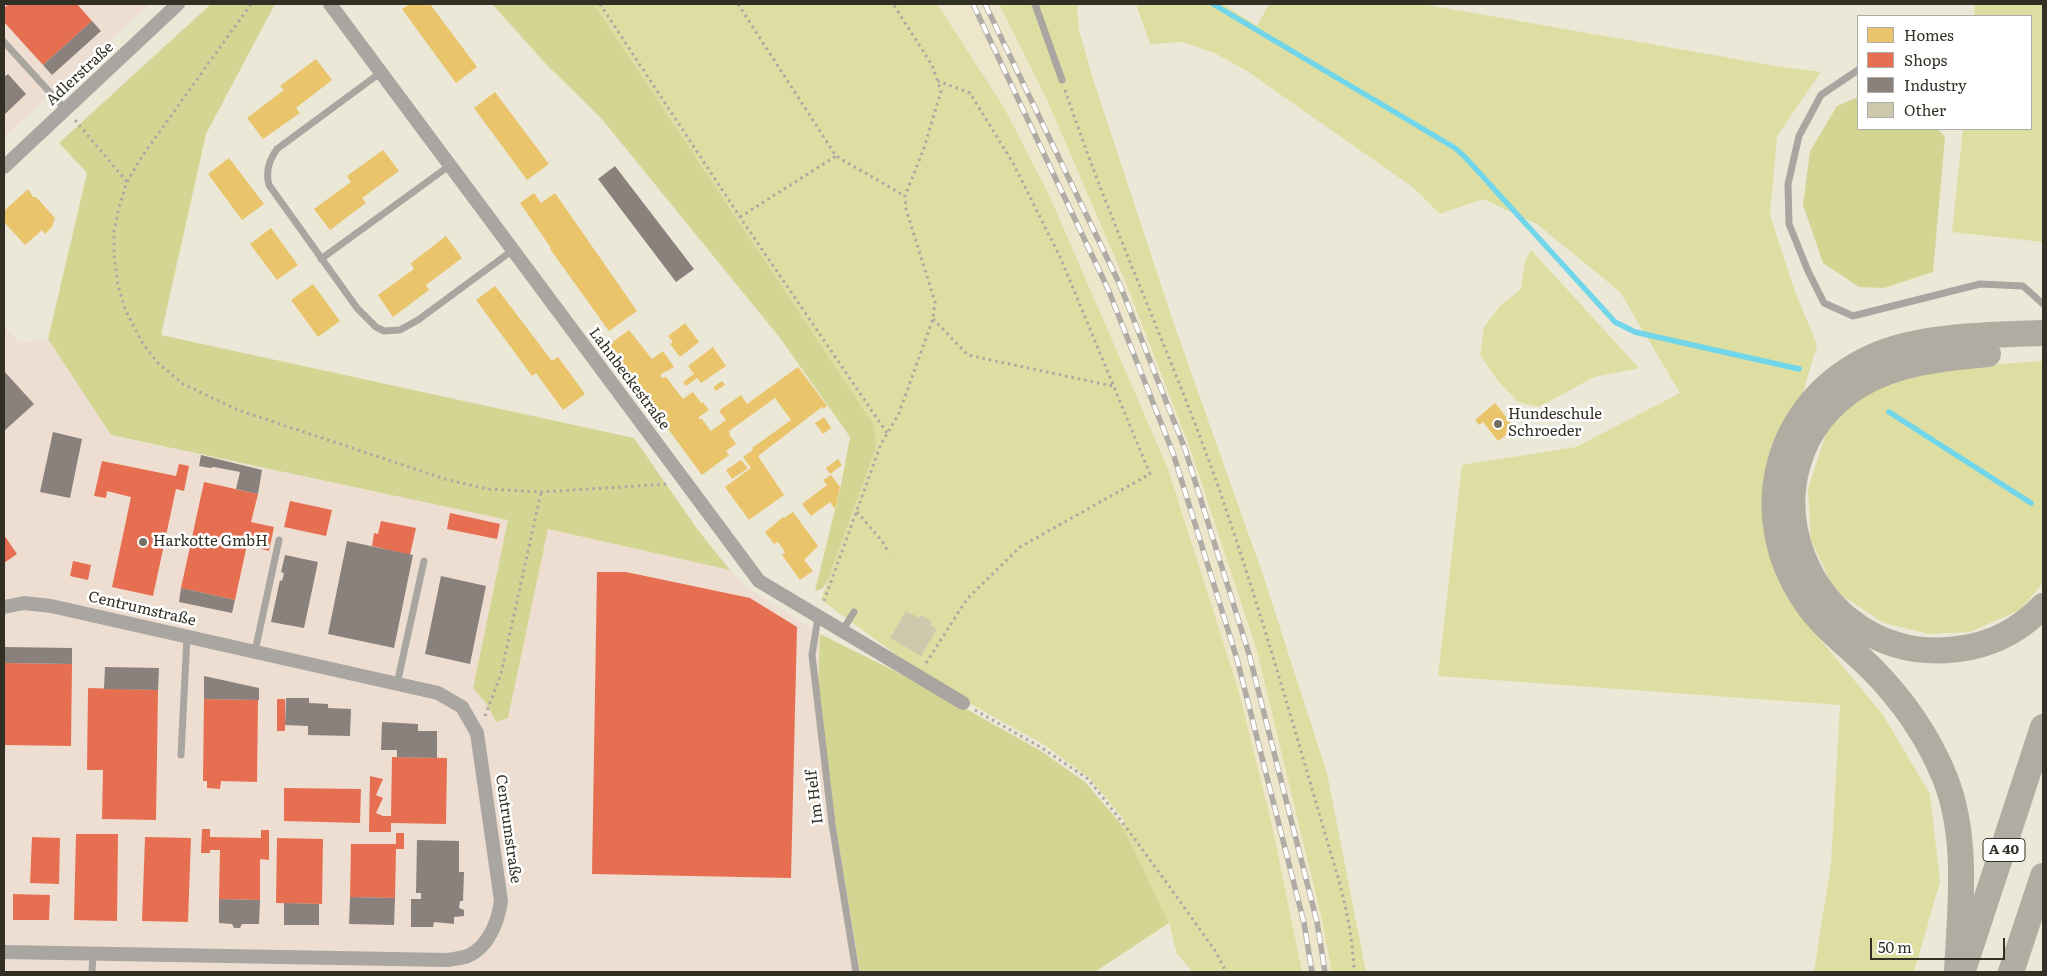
<!DOCTYPE html>
<meta charset="utf-8">
<style>
body{margin:0}
#map{position:relative;width:2047px;height:976px;overflow:hidden;background:#ece8d8;font-family:Literata,serif}
canvas{display:block}
.frame{position:absolute;inset:0;border:5px solid #322f24;pointer-events:none}
.legend{position:absolute;left:1857px;top:15px;width:175px;height:115px;box-sizing:border-box;background:#fff;border:1px solid #adaca7;margin:0;padding:6px 9px;list-style:none;font-size:15px;color:#322f24}
.legend li{display:flex;align-items:center;gap:10px;height:25px}
.legend b{width:25px;border:1px solid #adaca7}
.scale{position:absolute;left:1870px;top:938px;width:135px;height:22px;box-sizing:border-box;border:2px solid #322f24;border-top:0;padding-left:6px;font-size:15px;line-height:18px;white-space:nowrap;color:#322f24;-webkit-text-stroke:4px #fff;paint-order:stroke}
</style>
<div id="map">
<canvas width="2047" height="976"></canvas>
<div class="frame"></div>
<ul class="legend">
<li><b style="height:14px;background:#e9c46a"></b>Homes</li>
<li><b style="height:14px;background:#e76f51"></b>Shops</li>
<li><b style="height:14px;background:#8a817c"></b>Industry</li>
<li><b style="height:14px;background:#cec8ac"></b>Other</li>
</ul>
<div class="scale">50 m</div>
</div>
<script>
const ctx = document.querySelector('canvas').getContext('2d');
ctx.lineJoin = 'round';
function fill(path, color) { ctx.fillStyle = color; ctx.fill(path, 'evenodd'); }
function strokePath(path, color, width, dash) { ctx.strokeStyle = color; ctx.lineWidth = width; ctx.lineCap = dash ? 'butt' : 'round'; ctx.setLineDash(dash || []); ctx.stroke(path); }
function drawText(font, color, halo, rows, align = 'center') {
  ctx.font = font + ' Literata,serif'; ctx.lineWidth = 5; ctx.setLineDash([]); ctx.textBaseline = 'middle'; ctx.strokeStyle = halo; ctx.fillStyle = color; for (const [text, x, y, turn = 0] of rows) {
    ctx.save(); ctx.translate(x, y); ctx.rotate((+turn || 0) * Math.PI / 180); ctx.textAlign = isNaN(turn) ? turn : align; if (halo) ctx.strokeText(text, 0, 0); ctx.fillText(text, 0, 0); ctx.restore();
  }
}
fill(new Path2D(`
 M 4,4 L 150,4 L 4,137 Z
 M 4,327 L 19,343 L 48,339 L 111,436 L 508,520 L 473,688 L 486,703 L 496,722 L 508,718 L 548,529 L 730,570 L 746,587 L 820,634 L 818,690 L 836,827 L 860,972 L 4,972 Z`), '#edded1');
fill(new Path2D(`
 M 937,4 L 999,4 L 1048,102 L 1126,283 L 1190,448 L 1257,651 L 1322,920 L 1332,972 L 1302,972 L 1272,825 L 1239,692 L 1168,469 L 1050,197 Z`), '#ede6ca');
fill(new Path2D(`
 M 594,4 L 937,4 L 1003,106 L 1050,197 L 1168,469 L 1239,692 L 1272,825 L 1302,972 L 1193,972 L 1177,954 L 1169,923 L 1124,830 L 1125,821 L 1089,778 L 1043,744 L 965,701 L 918,670 L 821,600 L 875,451 L 764,260 Z
 M 999,4 L 1077,4 L 1079,30 L 1094,82 L 1174,324 L 1263,575 L 1327,773 L 1366,972 L 1332,972 L 1322,920 L 1257,651 L 1190,448 L 1126,283 L 1048,102 Z
 M 1136,4 L 1223,4 L 1257,26 L 1269,4 L 1422,4 L 1776,66 L 1821,72 L 1777,136 L 1770,215 L 1794,289 L 1817,345 L 1802,396 L 1764,515 L 1768,549 L 1785,593 L 1800,615 L 1883,715 L 1930,794 L 1940,882 L 1914,972 L 1814,972 L 1831,863 L 1840,705 L 1438,676 L 1462,465 L 1576,447 L 1680,393 L 1620,292 L 1537,224 L 1483,199 L 1440,214 L 1414,188 L 1247,71 L 1214,53 L 1183,42 L 1150,44 Z
 M 1975,4 L 2043,4 L 2043,242 L 1952,232 L 1963,129 L 2031,129 L 2031,16 L 1974,16 Z
 M 1531,250 L 1639,368 L 1594,377 L 1539,407 L 1518,402 L 1498,381 L 1480,355 L 1484,327 L 1501,305 L 1521,289 L 1525,261 Z
 M 2043,361 L 2043,583 L 2020,610 L 1970,632 L 1929,634 L 1884,623 L 1835,591 L 1811,540 L 1808,489 L 1826,433 L 1848,407 L 1878,388 L 1938,368 Z`), '#dedea3');
fill(new Path2D(`
 M 211,4 L 275,4 L 206,134 L 161,335 L 634,438 L 698,530 L 730,570 L 548,529 L 508,718 L 496,722 L 486,703 L 473,688 L 508,520 L 111,435 L 48,339 L 87,173 L 59,143 Z
 M 492,4 L 594,4 L 873,424 L 876,439 L 875,451 L 828,580 L 822,589 L 815,591 L 841,485 L 850,437 L 780,338 L 601,118 L 546,64 Z
 M 1858,97 L 1858,129 L 1938,129 L 1945,137 L 1933,272 L 1884,288 L 1859,287 L 1823,263 L 1803,205 L 1810,151 L 1837,106 Z
 M 820,634 L 915,681 L 963,707 L 1041,751 L 1085,782 L 1122,825 L 1169,923 L 1095,972 L 860,972 L 836,827 L 818,690 Z`), '#d5d593');
fill(new Path2D(`
 M 410,4 L 430,4 L 477,67 L 456,83 L 402,9 Z
 M 316,59 L 332,80 L 296,108 L 300,113 L 263,139 L 247,118 L 284,90 L 280,86 Z
 M 495,92 L 549,164 L 527,180 L 474,108 Z
 M 383,150 L 399,171 L 362,198 L 366,203 L 330,230 L 314,209 L 351,182 L 347,176 Z
 M 229,158 L 264,204 L 242,220 L 208,174 Z
 M 28,189 L 33,197 L 36,197 L 55,218 L 52,227 L 45,234 L 42,230 L 25,245 L 4,222 L 4,211 Z
 M 534,193 L 541,203 L 555,193 L 637,311 L 609,331 L 550,249 L 551,248 L 520,203 Z
 M 271,228 L 298,265 L 277,280 L 250,244 Z
 M 446,236 L 462,258 L 426,285 L 429,290 L 393,317 L 378,295 L 414,269 L 411,263 Z
 M 313,284 L 340,321 L 318,337 L 291,300 Z
 M 495,286 L 552,361 L 558,357 L 585,394 L 563,410 L 536,373 L 532,376 L 476,300 Z
 M 685,323 L 699,342 L 680,357 L 670,344 L 673,342 L 668,336 Z
 M 629,330 L 652,359 L 663,351 L 674,367 L 661,374 L 661,378 L 666,377 L 683,399 L 693,392 L 701,403 L 703,402 L 709,410 L 699,417 L 699,419 L 702,419 L 711,431 L 726,420 L 719,411 L 724,407 L 741,395 L 747,404 L 798,367 L 827,406 L 823,409 L 822,407 L 758,456 L 784,495 L 749,520 L 725,487 L 751,468 L 743,457 L 753,450 L 752,448 L 791,420 L 775,398 L 729,431 L 730,433 L 729,434 L 736,444 L 726,451 L 729,455 L 702,475 L 607,346 Z
 M 713,347 L 726,366 L 701,383 L 697,378 L 686,386 L 683,382 L 694,374 L 688,366 Z
 M 722,381 L 725,385 L 716,391 L 713,387 Z
 M 1495,403 L 1515,428 L 1498,441 L 1483,422 L 1479,425 L 1475,420 Z
 M 824,417 L 831,428 L 823,434 L 815,423 Z
 M 838,459 L 842,465 L 830,474 L 826,468 Z
 M 741,460 L 748,468 L 732,479 L 726,470 Z
 M 831,475 L 840,487 L 835,509 L 830,502 L 811,516 L 802,504 L 827,485 L 823,480 Z
 M 793,512 L 818,546 L 804,560 L 813,571 L 800,580 L 782,555 L 785,552 L 778,542 L 774,544 L 765,532 L 783,517 L 784,518 Z`), '#e9c46a');
fill(new Path2D(`
 M 9,4 L 77,4 L 92,21 L 43,65 L 4,22 L 4,8 Z
 M 102,461 L 176,476 L 179,464 L 189,466 L 184,491 L 176,489 L 153,596 L 112,587 L 131,497 L 107,491 L 106,498 L 94,496 Z
 M 204,482 L 258,494 L 251,522 L 274,527 L 269,551 L 247,545 L 235,600 L 181,588 Z
 M 290,501 L 332,510 L 326,536 L 284,527 Z
 M 450,513 L 500,524 L 497,539 L 447,529 Z
 M 381,521 L 416,528 L 410,555 L 372,546 L 374,533 L 378,534 Z
 M 4,535 L 17,554 L 4,563 Z
 M 73,561 L 91,565 L 88,580 L 70,576 Z
 M 597,572 L 626,572 L 750,598 L 797,627 L 791,878 L 592,874 Z
 M 4,663 L 72,664 L 71,746 L 4,745 Z
 M 88,688 L 158,690 L 156,820 L 102,819 L 103,770 L 87,770 Z
 M 204,699 L 258,700 L 257,782 L 221,781 L 220,789 L 207,788 L 207,781 L 203,781 Z
 M 277,699 L 285,699 L 285,731 L 277,731 Z
 M 392,757 L 447,758 L 446,824 L 391,823 L 391,832 L 369,832 L 370,776 L 383,779 L 376,795 L 383,798 L 376,813 L 383,816 L 391,816 Z
 M 284,788 L 361,789 L 360,823 L 284,821 Z
 M 202,829 L 210,829 L 210,837 L 261,838 L 261,830 L 269,830 L 269,860 L 260,859 L 260,900 L 219,899 L 220,850 L 210,850 L 210,853 L 201,853 Z
 M 396,833 L 404,833 L 404,849 L 396,849 L 395,898 L 350,897 L 351,844 L 396,844 Z
 M 76,834 L 118,834 L 117,921 L 74,920 Z
 M 32,837 L 60,838 L 59,884 L 30,883 Z
 M 145,837 L 191,838 L 188,922 L 142,921 Z
 M 277,838 L 323,839 L 322,904 L 276,903 Z
 M 13,894 L 50,895 L 49,920 L 13,920 Z`), '#e76f51');
fill(new Path2D(`
 M 92,21 L 101,31 L 52,75 L 43,65 Z
 M 8,74 L 26,94 L 4,115 L 4,77 Z
 M 615,166 L 694,269 L 676,282 L 598,179 Z
 M 4,371 L 34,404 L 4,431 Z
 M 53,432 L 82,439 L 70,498 L 40,492 Z
 M 201,455 L 262,470 L 258,494 L 236,489 L 240,472 L 214,467 L 210,468 L 199,466 Z
 M 347,541 L 413,555 L 394,648 L 328,634 Z
 M 285,555 L 318,562 L 304,628 L 271,622 L 280,580 L 282,581 L 284,573 L 281,572 Z
 M 441,576 L 486,586 L 470,664 L 425,654 Z
 M 181,588 L 235,600 L 232,613 L 179,602 Z
 M 4,647 L 72,648 L 72,664 L 4,663 Z
 M 105,667 L 159,668 L 158,690 L 104,689 Z
 M 204,676 L 259,688 L 259,700 L 204,699 Z
 M 286,698 L 309,698 L 309,703 L 328,704 L 328,708 L 351,709 L 350,736 L 308,735 L 308,726 L 285,725 Z
 M 382,722 L 418,724 L 418,731 L 437,731 L 437,758 L 397,757 L 397,750 L 381,750 Z
 M 417,840 L 459,841 L 459,872 L 464,872 L 463,901 L 460,901 L 459,908 L 464,910 L 464,916 L 454,917 L 454,924 L 434,922 L 433,927 L 411,927 L 411,899 L 421,899 L 421,893 L 416,893 Z
 M 350,897 L 395,898 L 394,925 L 349,924 Z
 M 219,899 L 260,900 L 259,924 L 242,924 L 240,928 L 234,928 L 232,924 L 219,923 Z
 M 284,903 L 319,904 L 319,925 L 284,925 Z`), '#8a817c');
strokePath(new Path2D(`
 M 1213,4 L 1455,148 L 1465,157 L 1615,322 L 1635,332 L 1799,369
 M 1889,412 L 2031,503`), '#72d6eb', 5.5);
fill(new Path2D(`
 M 906,611 L 919,618 L 921,615 L 932,621 L 930,625 L 937,629 L 921,656 L 890,638 Z`), '#cec8ac');
strokePath(new Path2D(`
 M 251,4 L 143,155 L 127,182 L 119,207 L 114,231 L 114,255 L 118,285 L 125,309 L 143,344 L 157,362 L 183,384 L 238,410 L 448,480 L 488,489 L 541,492 L 668,484
 M 600,4 L 740,217 L 887,433
 M 738,4 L 836,156 L 905,196
 M 1065,90 C 1110,224 1171,353 1218,486 C 1263,616 1300,749 1339,881 C 1347,911 1353,941 1354,972
 M 75,120 L 127,182
 M 740,217 L 836,156
 M 933,319 L 968,355 L 1112,386
 M 857,512 L 882,541 L 889,553
 M 824,601 L 881,444 L 899,413 L 933,319 L 935,302 L 906,209 L 905,196 L 924,148 L 941,91 L 932,65 L 893,4
 M 926,663 L 967,599 L 1020,547 L 1150,474 L 1061,259 L 1013,163 L 970,93 L 938,81
 M 975,710 L 1042,748 L 1088,779 L 1123,823 L 1164,879 L 1216,952 L 1226,972
 M 485,716 L 501,674 L 541,492`), '#aca9a2', 3, [2.5, 4]);
strokePath(new Path2D(`
 M 1035,4 L 1062,80
 M 4,42 L 66,110
 M 1858,70 L 1821,95 L 1799,136 L 1788,184 L 1789,224 L 1808,271 L 1824,303 L 1853,316 L 1980,284 L 2023,286 L 2043,304
 M 380,73 L 277,149 C 269,160 265,171 269,185 L 357,308 L 376,327 L 384,331 L 400,330 L 418,320 L 513,250
 M 321,259 L 449,166
 M 818,617 L 812,655 L 832,824 L 856,972
 M 842,631 L 854,612
 M 255,651 L 279,540
 M 397,684 L 424,561
 M 181,755 L 187,636
 M 92,972 L 93,954`), '#a9a5a0', 7);
strokePath(new Path2D(`
 M 330,4 L 759,581 L 963,703
 M 4,167 L 178,4
 M 4,607 L 24,603 L 51,606 L 438,693 L 462,707 L 477,733 L 501,901 C 498,922 489,946 468,956 C 462,958 454,959 448,960 L 4,952`), '#a9a5a0', 14);
strokePath(new Path2D(`
 M 1988,354 C 1945,358 1898,362 1860,385 C 1728,466 1805,669 1958,649 C 1991,645 2020,630 2043,606
 M 1965,964 L 2043,727
 M 1957,972 C 1960,909 1969,838 1945,778 C 1928,736 1902,699 1870,667 C 1849,646 1822,627 1805,601 C 1746,514 1775,401 1872,357 C 1918,335 1992,335 2043,333
 M 2011,972 L 2043,876`), '#b0aca2', 26);
const rail = new Path2D(`
 M 973,4 L 1108,289 L 1173,453 L 1237,659 L 1304,923 L 1312,972
 M 985,4 L 1120,285 L 1185,449 L 1249,654 L 1317,922 L 1325,972`);
strokePath(rail, '#b0aca5', 5.5);
strokePath(rail, '#fff', 4, [11]);
for (const [x, y, r, color] of [
 [1498,424,5,"#737063"],
 [143,542,5,"#737063"]
]) { const dot = new Path2D(); dot.arc(x, y, r, 0, 2 * Math.PI); ctx.fillStyle = color; ctx.fill(dot); strokePath(dot, '#fff', 2); }
for (const [x, y, w] of [
 [2004,850,42]
]) { const box = new Path2D(); box.roundRect(x - w / 2, y - 11.5, w, 23, 4); ctx.fillStyle = '#fff'; ctx.fill(box); strokePath(box, '#322f24', 1); }
drawText('bold 14px', '#322f24', null, [
 ["A 40",2004,850]
]);
drawText('15px', '#322f24', '#fff', [
 ["Adlerstraße",80,74,-43],
 ["Lahnbeckestraße",629,379,53],
 ["Centrumstraße",142,609,13],
 ["Im Helf",815,797,-97],
 ["Centrumstraße",508,829,82]
]);
drawText('15px', '#322f24', '#fff', [
 ["Hundeschule",1508,415],
 ["Schroeder",1508,432],
 ["Harkotte GmbH",153,542]
], 'left');
</script>
